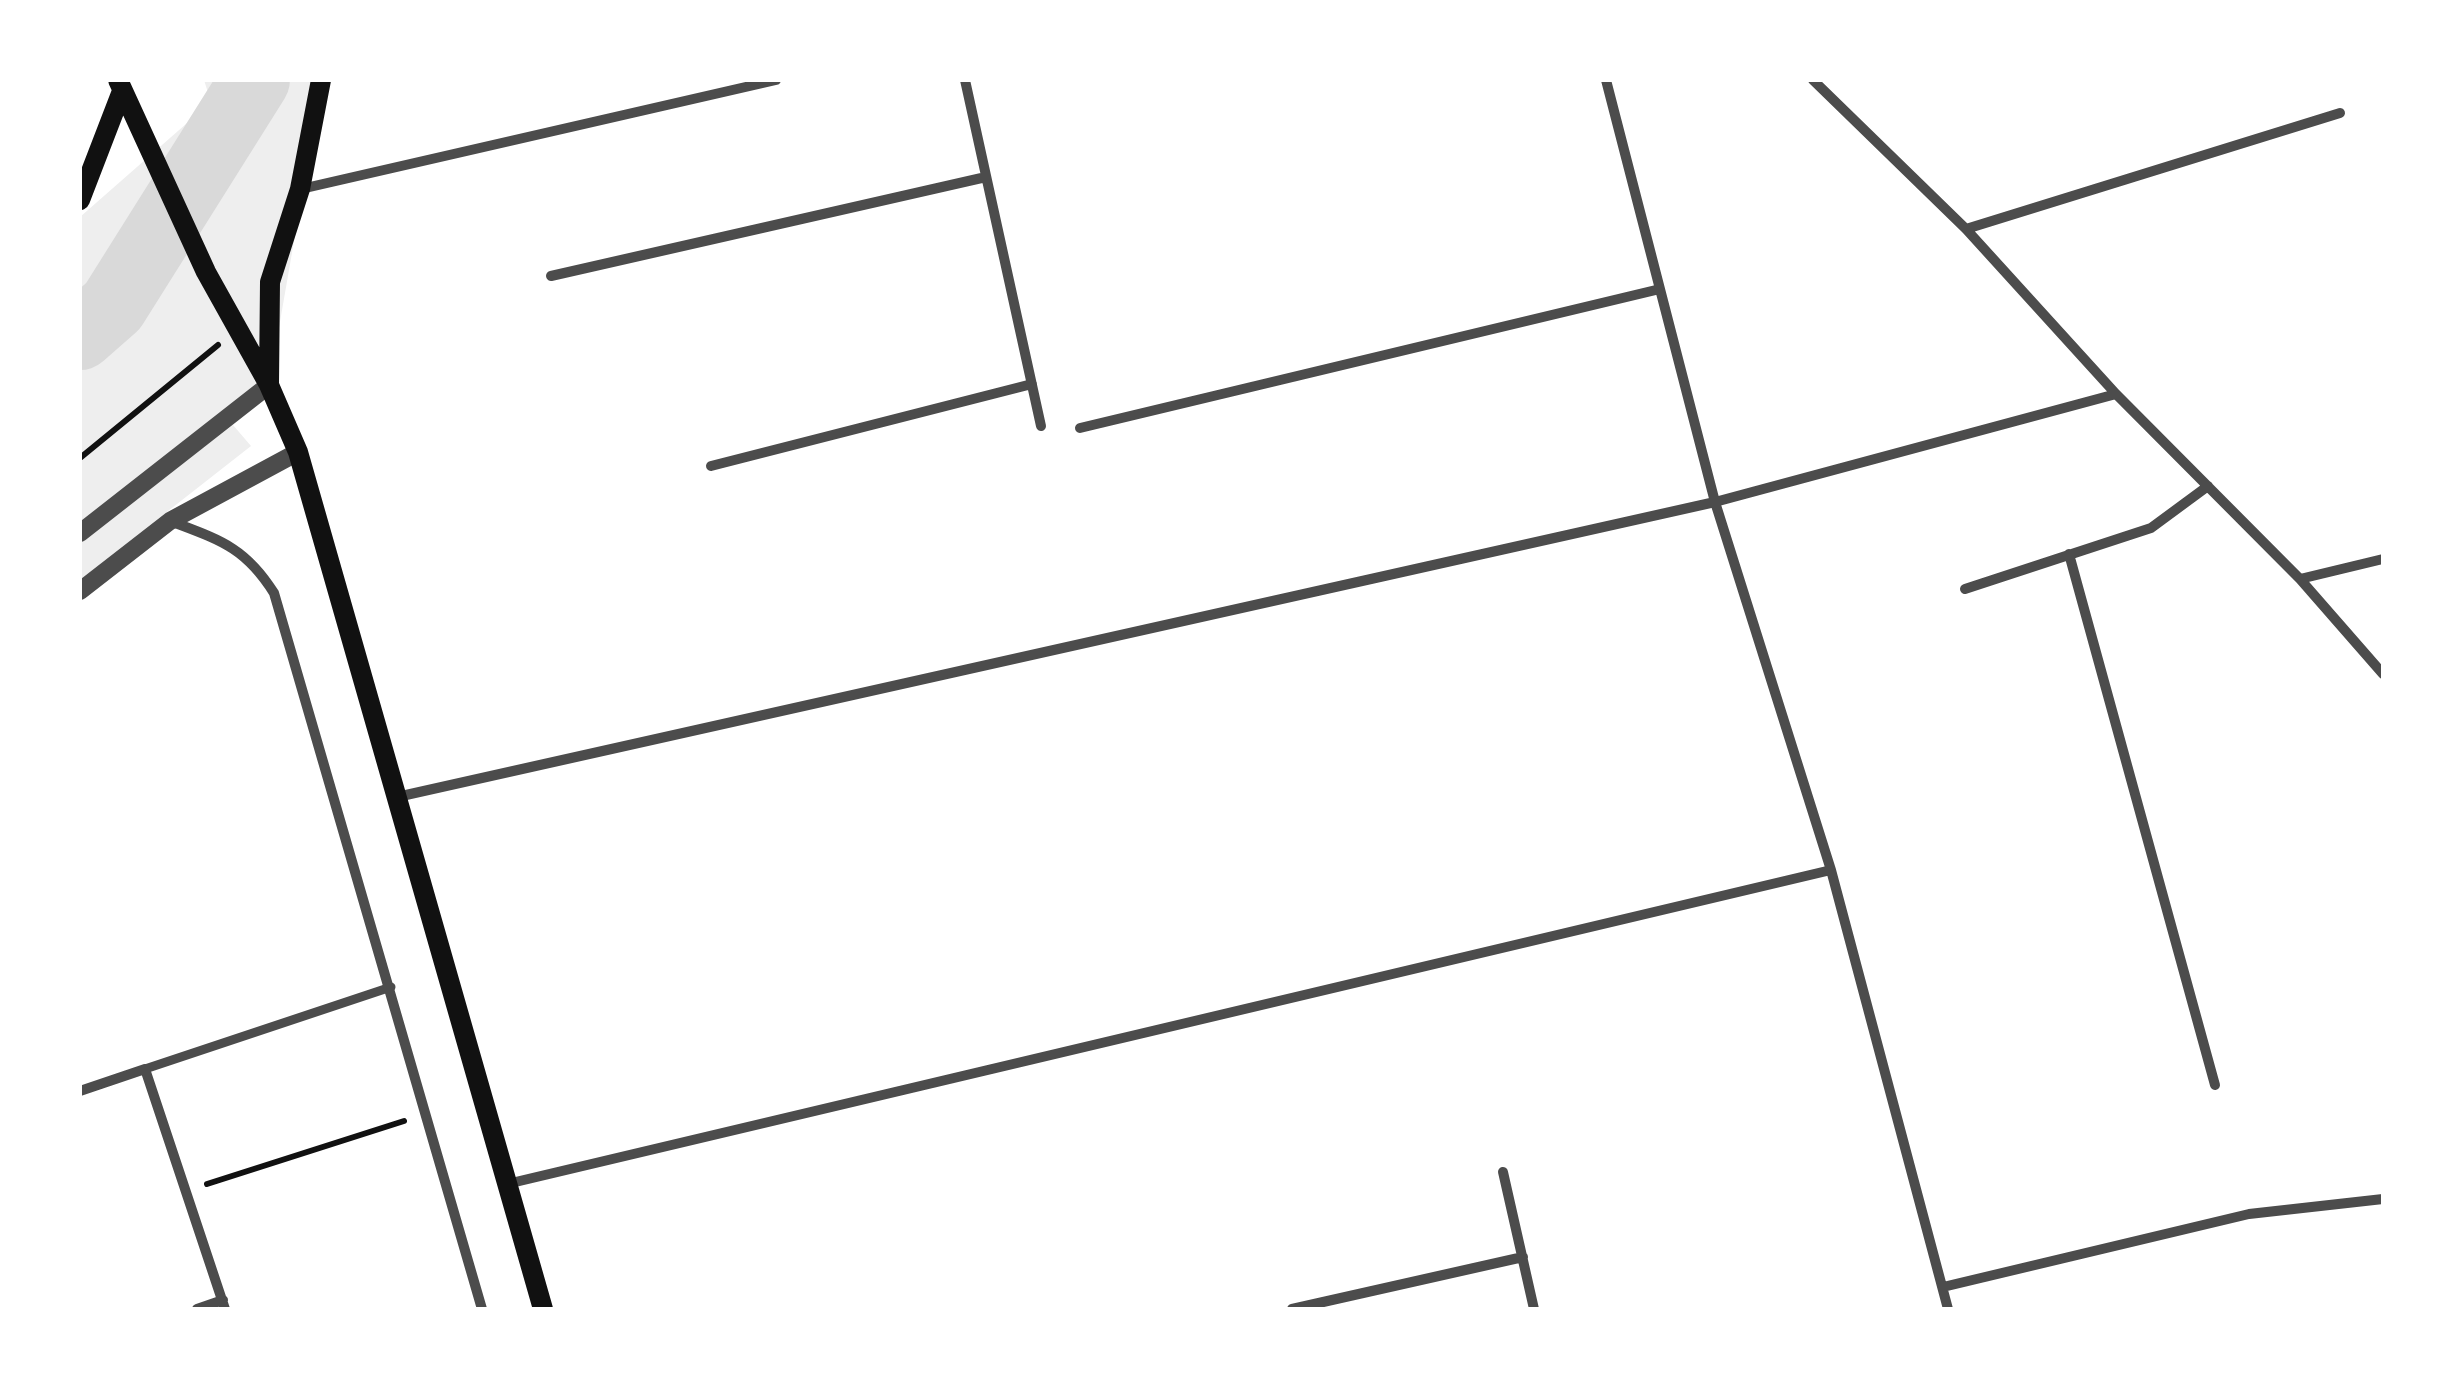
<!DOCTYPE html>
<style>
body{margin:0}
#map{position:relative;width:2463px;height:1389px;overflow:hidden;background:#fff;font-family:Arial,sans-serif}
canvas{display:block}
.frame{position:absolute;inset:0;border:82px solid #fff;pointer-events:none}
</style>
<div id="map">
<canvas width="2463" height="1389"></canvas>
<div class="frame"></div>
</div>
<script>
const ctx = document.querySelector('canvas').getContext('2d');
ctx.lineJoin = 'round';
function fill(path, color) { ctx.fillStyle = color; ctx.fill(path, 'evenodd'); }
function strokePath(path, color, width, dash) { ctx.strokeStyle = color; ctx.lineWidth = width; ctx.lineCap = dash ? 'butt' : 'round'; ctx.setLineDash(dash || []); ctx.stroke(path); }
fill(new Path2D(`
 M 204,80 L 322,80 L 269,385 L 80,532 L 80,217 L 211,102 Z
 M 233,425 L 251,446 L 80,580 L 80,541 Z`), '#eee');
strokePath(new Path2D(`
 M 80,335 L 113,306 L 255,80`), '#d9d9d9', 70);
strokePath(new Path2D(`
 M 80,458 L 218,345
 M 207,1184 L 404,1121`), '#111', 6);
strokePath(new Path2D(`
 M 145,1069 L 391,987`), '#4c4c4c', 9);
strokePath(new Path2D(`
 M 965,80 L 1041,426
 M 1606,80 L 1715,502 L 1831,870 L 1948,1309
 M 1813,80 L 1966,229 L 2116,394 L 2300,579 L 2383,674
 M 301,189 L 776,80
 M 1966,229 L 2340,113
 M 551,276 L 986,177
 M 1080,428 L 1660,289
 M 711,466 L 1032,384
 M 170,521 C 220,540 245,547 274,593 L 482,1309
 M 2069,554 L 2215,1085
 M 2300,579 L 2383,559
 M 1965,589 L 2151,528 L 2208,486
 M 397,797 L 1715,502 L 2116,394
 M 80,1091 L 145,1069 L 225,1309
 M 1503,1172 L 1534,1309
 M 507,1184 L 1831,870
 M 1943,1287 L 2249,1214 L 2383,1199
 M 197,1309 L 223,1300
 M 1292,1309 L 1523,1257`), '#4c4c4c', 10);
strokePath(new Path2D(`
 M 80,533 L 269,385
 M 80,591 L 170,521 L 298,452`), '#4c4c4c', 18);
strokePath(new Path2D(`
 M 118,80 L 206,272 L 269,385 L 298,452 L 543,1309
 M 80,200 L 122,91
 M 269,383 L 270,282 L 300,189 L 321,80`), '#111', 20);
</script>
